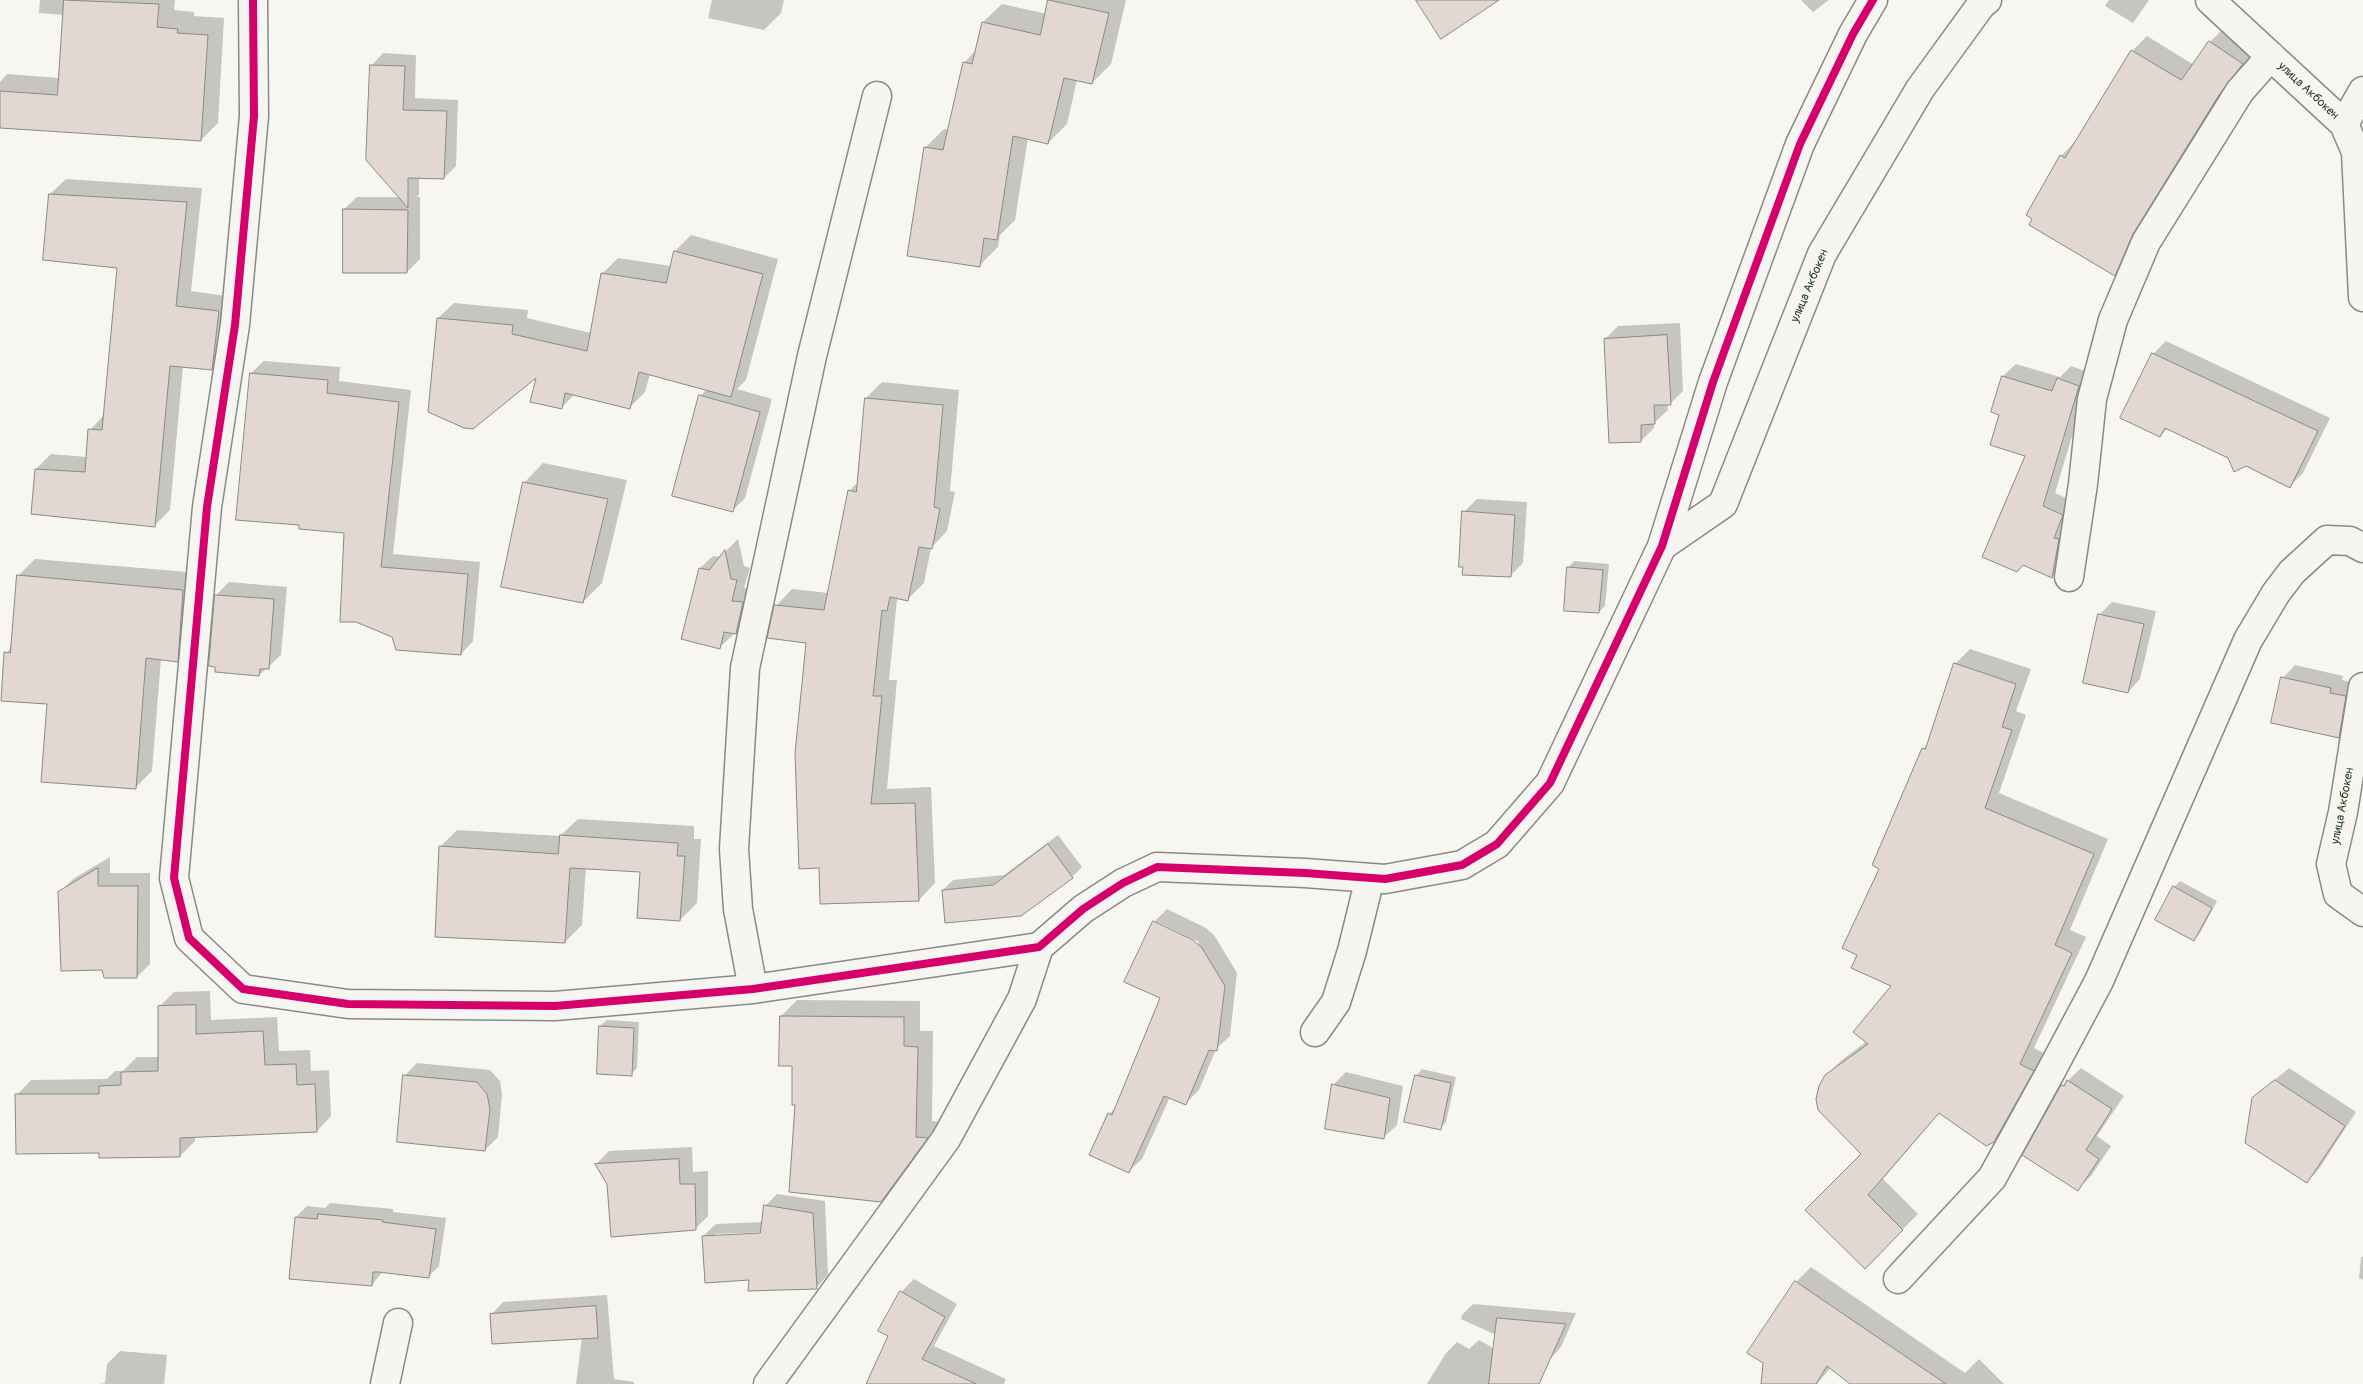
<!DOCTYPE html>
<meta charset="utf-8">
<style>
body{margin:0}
canvas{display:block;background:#f8f6f0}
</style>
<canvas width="2363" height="1384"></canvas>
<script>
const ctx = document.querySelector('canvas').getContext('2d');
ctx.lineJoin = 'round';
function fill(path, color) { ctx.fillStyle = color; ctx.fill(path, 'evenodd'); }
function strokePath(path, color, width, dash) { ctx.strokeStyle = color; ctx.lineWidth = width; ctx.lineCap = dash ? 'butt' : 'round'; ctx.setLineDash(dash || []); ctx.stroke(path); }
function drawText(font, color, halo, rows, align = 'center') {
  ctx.font = font + ' Pangolin,sans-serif'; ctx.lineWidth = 5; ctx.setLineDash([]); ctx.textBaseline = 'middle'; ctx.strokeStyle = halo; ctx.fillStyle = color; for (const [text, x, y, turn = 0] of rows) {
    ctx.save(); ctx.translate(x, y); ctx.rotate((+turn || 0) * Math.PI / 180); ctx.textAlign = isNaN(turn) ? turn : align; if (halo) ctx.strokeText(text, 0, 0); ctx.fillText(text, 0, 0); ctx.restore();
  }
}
fill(new Path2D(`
 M 40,0 L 175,0 L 174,10 L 194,12 L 194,16 L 224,18 L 218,123 L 201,140 L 0,126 L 0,82 L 7,74 L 59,78 L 64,15 L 39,13 Z
 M 712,0 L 784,0 L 781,13 L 764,30 L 708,18 Z
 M 1050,0 L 1126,0 L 1111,64 L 1092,83 L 1077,80 L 1067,124 L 1048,143 L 1028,138 L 1015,220 L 1000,235 L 998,247 L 979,266 L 925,148 L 944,129 L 949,130 L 964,63 L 976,50 L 983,22 L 1002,4 L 1047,14 Z
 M 1801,0 L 1829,0 L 1813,12 Z
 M 2109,0 L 2149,0 L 2133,23 L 2105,6 Z
 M 2225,27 L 2256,49 L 2233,79 L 2129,260 L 2114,274 L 2061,156 L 2076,141 L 2132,51 L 2147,36 L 2194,65 L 2210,42 Z
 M 383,53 L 416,55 L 415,98 L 458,100 L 456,166 L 444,178 L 419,177 L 419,195 L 416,197 L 420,197 L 420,259 L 407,272 L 344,209 L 357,197 L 400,197 L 371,66 Z
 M 66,179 L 202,188 L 191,291 L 233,297 L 227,354 L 212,369 L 183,366 L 170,510 L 155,525 L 36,469 L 51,454 L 87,457 L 90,430 L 104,415 L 118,267 L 50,194 Z
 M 691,235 L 778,259 L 746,380 L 737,389 L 772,399 L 745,498 L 732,511 L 700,396 L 707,389 L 650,374 L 645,392 L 630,407 L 575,394 L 561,408 L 538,375 L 438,318 L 454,303 L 528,310 L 527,318 L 591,333 L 602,274 L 618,258 L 671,266 L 675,251 Z
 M 1680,323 L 1683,391 L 1670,404 L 1667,404 L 1668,410 L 1654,423 L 1654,428 L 1641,441 L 1605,339 L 1618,326 Z
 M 2166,341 L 2330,418 L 2303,473 L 2290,486 L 2168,428 L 2160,436 L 2153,354 Z
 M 264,361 L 340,367 L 339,381 L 411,390 L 393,554 L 480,562 L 473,641 L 461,654 L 393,636 L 346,532 L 251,373 Z
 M 2016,364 L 2060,377 L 2071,366 L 2091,373 L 2055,493 L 2075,502 L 2065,564 L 2052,577 L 2027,455 L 2000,414 L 2003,376 Z
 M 882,382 L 959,390 L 950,491 L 955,492 L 947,531 L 931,548 L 924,583 L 908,599 L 897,599 L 889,680 L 897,680 L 887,789 L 931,787 L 935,883 L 919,900 L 821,903 L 808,642 L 776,606 L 792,589 L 829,593 L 849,491 L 858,482 L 866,398 Z
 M 543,463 L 627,480 L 602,583 L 583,602 L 524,483 Z
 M 1477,499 L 1527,502 L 1523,563 L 1510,576 L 1464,512 Z
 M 738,539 L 744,566 L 750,568 L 744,588 L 755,589 L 749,620 L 720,647 L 700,568 L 713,556 L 720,557 Z
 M 35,559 L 199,573 L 194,644 L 177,661 L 161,659 L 152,771 L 135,788 L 48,703 L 6,653 L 12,647 L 18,576 Z
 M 1574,561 L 1609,564 L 1605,606 L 1599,612 L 1568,568 Z
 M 229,582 L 287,587 L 281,655 L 259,675 L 216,595 Z
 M 2112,602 L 2156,611 L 2140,679 L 2128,692 L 2099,615 Z
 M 1970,649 L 2031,669 L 2016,711 L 2026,715 L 1999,793 L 2108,839 L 2070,930 L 2086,937 L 2034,1048 L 2048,1055 L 2009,1126 L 1993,1141 L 1940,1112 L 1883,1179 L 1918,1214 L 1865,1267 L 1863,1154 L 1826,1075 L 1842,1060 L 1867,1041 L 1893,986 L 1859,954 L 1881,868 L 1924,749 L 1928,744 L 1955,664 Z
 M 2295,665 L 2343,676 L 2342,680 L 2358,684 L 2352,724 L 2339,736 L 2283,678 Z
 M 578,819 L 694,826 L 694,839 L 701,839 L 697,903 L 680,920 L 641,871 L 586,867 L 582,925 L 565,942 L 440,847 L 457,830 L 560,836 Z
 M 1058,835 L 1082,867 L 1072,877 L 943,890 L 953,880 L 1004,875 Z
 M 110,857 L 110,873 L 150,873 L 150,964 L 137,977 L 102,969 L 60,892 L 73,879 Z
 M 2180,881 L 2217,901 L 2200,933 L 2194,940 L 2174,887 Z
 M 1167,909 L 1206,928 L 1214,935 L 1237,973 L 1230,1036 L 1216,1049 L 1199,1090 L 1186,1103 L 1170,1097 L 1142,1159 L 1129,1171 L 1109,1114 L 1118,1106 L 1162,998 L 1154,922 ZM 1157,922 L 1199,942 L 1198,944 L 1157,925 Z
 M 210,991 L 211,1020 L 277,1017 L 279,1051 L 310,1050 L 311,1071 L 329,1070 L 331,1116 L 317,1131 L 195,1136 L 195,1141 L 180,1156 L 100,1151 L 17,1095 L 31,1080 L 107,1079 L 115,1071 L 123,1071 L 137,1057 L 160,1057 L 159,1007 L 174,992 Z
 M 797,1000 L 920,1001 L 920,1031 L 933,1031 L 932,1121 L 942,1122 L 897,1184 L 881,1200 L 796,1104 L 793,1065 L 781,1016 Z
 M 607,1020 L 639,1022 L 637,1068 L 631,1074 L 600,1026 Z
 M 417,1063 L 490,1070 L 500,1081 L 502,1095 L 498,1137 L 485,1150 L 404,1076 Z
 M 2081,1068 L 2124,1096 L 2097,1136 L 2111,1146 L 2091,1176 L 2078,1189 L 2062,1086 Z
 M 2289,1068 L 2356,1112 L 2319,1169 L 2307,1181 L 2253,1098 Z
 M 1422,1069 L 1456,1077 L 1446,1122 L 1440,1128 L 1416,1076 Z
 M 1346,1072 L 1403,1086 L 1397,1125 L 1384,1137 L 1333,1085 Z
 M 692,1147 L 693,1172 L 708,1171 L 708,1216 L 695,1229 L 608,1183 L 596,1164 L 609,1151 Z
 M 777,1194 L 825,1201 L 828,1275 L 816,1288 L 750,1279 L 703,1236 L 716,1224 L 763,1222 L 765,1206 ZM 766,1232 L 766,1234 L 715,1236 L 715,1234 Z
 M 330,1203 L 393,1209 L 393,1212 L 446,1218 L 439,1266 L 428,1277 L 383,1271 L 372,1285 L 296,1217 L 307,1206 L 325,1208 Z
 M 2363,1256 L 2363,1280 L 2359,1278 L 2361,1258 Z
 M 1811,1267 L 1965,1373 L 1979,1359 L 2004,1384 L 1852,1384 L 1831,1367 L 1817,1384 L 1765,1384 L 1765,1363 L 1749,1352 L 1796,1282 Z
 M 914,1279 L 957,1304 L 934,1346 L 1006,1379 L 1004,1384 L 868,1384 L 890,1336 L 901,1292 Z
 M 607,1295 L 614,1379 L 634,1382 L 634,1384 L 576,1384 L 582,1337 L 492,1314 L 503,1302 Z
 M 1473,1304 L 1576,1313 L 1561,1347 L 1550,1359 L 1510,1384 L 1427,1384 L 1446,1353 L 1457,1342 L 1469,1349 L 1479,1340 L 1495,1349 L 1496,1335 L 1461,1319 L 1462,1315 Z
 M 120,1351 L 167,1355 L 164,1384 L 100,1384 L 105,1383 L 107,1364 Z`), '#0003');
const building = new Path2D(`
 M 64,0 L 159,4 L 157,27 L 178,29 L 177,33 L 208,35 L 201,141 L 0,128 L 0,91 L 57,95 Z
 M 1048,0 L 1109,13 L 1092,84 L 1064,78 L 1048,144 L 1013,136 L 997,240 L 984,238 L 980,267 L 907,256 L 924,147 L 943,150 L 963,62 L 972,64 L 982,22 L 1040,35 Z
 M 1416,0 L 1499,0 L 1441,39 Z
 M 2209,41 L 2243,64 L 2219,95 L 2133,234 L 2115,276 L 2029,225 L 2032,219 L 2026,215 L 2060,155 L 2065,158 L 2131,50 L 2181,80 Z
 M 370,65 L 405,66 L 403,110 L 447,111 L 444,179 L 408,178 L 408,208 L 366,160 Z
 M 49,194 L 187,202 L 176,306 L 219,311 L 212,370 L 170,366 L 155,527 L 31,514 L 35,469 L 85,472 L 88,429 L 102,430 L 117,268 L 43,260 Z
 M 343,209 L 408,210 L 407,273 L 343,273 Z
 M 674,251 L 763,274 L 731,397 L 639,372 L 630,409 L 565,393 L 562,409 L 530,402 L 536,378 L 473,429 L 464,428 L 428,412 L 437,318 L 513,325 L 512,334 L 587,351 L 601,273 L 666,283 Z
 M 1667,335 L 1671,405 L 1654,405 L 1655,424 L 1641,425 L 1641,442 L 1609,443 L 1604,339 Z
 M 2152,353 L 2318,431 L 2290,488 L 2246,466 L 2234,472 L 2228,458 L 2165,428 L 2160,437 L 2120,418 Z
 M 250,373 L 328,380 L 327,393 L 399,402 L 381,567 L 468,574 L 461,655 L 396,650 L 392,637 L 356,622 L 340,622 L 344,533 L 299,529 L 299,525 L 236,520 Z
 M 2002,376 L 2052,391 L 2057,378 L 2079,386 L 2043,506 L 2063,515 L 2054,538 L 2059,539 L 2052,578 L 2023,565 L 2017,572 L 1982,557 L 2025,456 L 1990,445 L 1999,415 L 1991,412 Z
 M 699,395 L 760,412 L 733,512 L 672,496 Z
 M 865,398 L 943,405 L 934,507 L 940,509 L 932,549 L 919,547 L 908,601 L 890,597 L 887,611 L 882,610 L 873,696 L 882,696 L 871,804 L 915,803 L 919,901 L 820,904 L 819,868 L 799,869 L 795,753 L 806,643 L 767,638 L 774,605 L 824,610 L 848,490 L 856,492 Z
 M 523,482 L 608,499 L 583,603 L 501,587 Z
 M 1462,511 L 1515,515 L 1511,577 L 1462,575 L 1463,567 L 1459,567 Z
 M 725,550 L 731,579 L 737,580 L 732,601 L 743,602 L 736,634 L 724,632 L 720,649 L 681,639 L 699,568 L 709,570 Z
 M 1567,567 L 1603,570 L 1599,613 L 1564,611 Z
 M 17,575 L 183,590 L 178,662 L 146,658 L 136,789 L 41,782 L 47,704 L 1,701 L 4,652 L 10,653 Z
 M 215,595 L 274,599 L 269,669 L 260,669 L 259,676 L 215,672 L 215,667 L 209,666 Z
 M 2098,614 L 2144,624 L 2128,693 L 2083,683 Z
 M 1954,663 L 2016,684 L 2002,727 L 2012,730 L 1985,808 L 2094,854 L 2055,945 L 2072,953 L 2020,1064 L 2034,1071 L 1994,1142 L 1986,1146 L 1939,1113 L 1868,1195 L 1903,1230 L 1865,1269 L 1805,1210 L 1861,1154 L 1818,1110 L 1816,1099 L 1819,1086 L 1825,1075 L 1868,1044 L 1853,1032 L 1891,986 L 1851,968 L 1857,955 L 1842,948 L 1879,869 L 1872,865 L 1922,748 L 1925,749 Z
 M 2281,677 L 2331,688 L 2330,693 L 2346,696 L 2339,738 L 2271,723 Z
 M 560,835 L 678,843 L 677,856 L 685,856 L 680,921 L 637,918 L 640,872 L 570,868 L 565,943 L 435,937 L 439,846 L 558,854 Z
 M 1048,844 L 1073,878 L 1021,916 L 945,923 L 942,890 L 993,885 Z
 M 98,868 L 98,886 L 138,886 L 137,978 L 104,978 L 102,970 L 61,971 L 58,892 Z
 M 2173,886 L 2212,908 L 2194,941 L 2155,920 Z
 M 1153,921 L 1193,940 L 1202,948 L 1225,986 L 1217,1051 L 1209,1050 L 1186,1105 L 1164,1096 L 1129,1173 L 1089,1155 L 1108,1113 L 1112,1115 L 1160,998 L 1124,982 Z
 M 196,1005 L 196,1034 L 263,1031 L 265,1065 L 296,1064 L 297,1085 L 315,1084 L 317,1132 L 180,1138 L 180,1157 L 99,1158 L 99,1153 L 16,1154 L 15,1094 L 99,1094 L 99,1086 L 121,1085 L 121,1072 L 158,1071 L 158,1006 Z
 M 780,1016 L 904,1017 L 904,1046 L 918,1047 L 916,1137 L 928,1138 L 881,1202 L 789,1192 L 795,1105 L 792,1105 L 792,1066 L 779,1066 Z
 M 599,1026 L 634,1028 L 632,1076 L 597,1074 Z
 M 403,1075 L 477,1082 L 487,1094 L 490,1109 L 485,1151 L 397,1142 Z
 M 1415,1075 L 1451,1083 L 1441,1130 L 1404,1122 Z
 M 2067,1080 L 2112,1109 L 2086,1150 L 2099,1159 L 2078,1191 L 2022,1155 L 2061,1085 L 2064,1086 Z
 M 2275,1080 L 2345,1126 L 2307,1183 L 2245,1143 L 2252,1098 Z
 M 1332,1084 L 1390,1098 L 1384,1139 L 1325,1129 Z
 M 679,1159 L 680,1184 L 695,1184 L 696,1230 L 611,1237 L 607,1184 L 595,1164 Z
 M 764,1205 L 813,1213 L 817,1289 L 748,1291 L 749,1280 L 705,1283 L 702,1236 L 760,1233 Z
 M 318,1214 L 383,1220 L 382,1222 L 436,1229 L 429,1278 L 378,1272 L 373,1272 L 372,1286 L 289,1279 L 295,1217 L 317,1219 Z
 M 1795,1281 L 1946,1384 L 1850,1384 L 1827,1366 L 1816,1384 L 1761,1384 L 1763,1363 L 1747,1353 Z
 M 900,1291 L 945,1317 L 922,1359 L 976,1384 L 866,1384 L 888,1336 L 878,1331 Z
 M 596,1306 L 598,1338 L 492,1344 L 490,1314 Z
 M 1497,1318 L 1566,1324 L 1539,1384 L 1489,1384 Z`);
fill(building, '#e3d7d2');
strokePath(building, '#868b86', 1);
const minor = new Path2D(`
 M 253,0 L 254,116 L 235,325 L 207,507 L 174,878 L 189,938 L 243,989 L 348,1004 L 555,1006 L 753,989 L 1039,947 L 1083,909 L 1123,883 L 1157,867 L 1305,873 L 1385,879 L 1462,865 L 1497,844 L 1550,783 L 1662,546 L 1713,382 L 1800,144 L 1853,34 L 1873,0
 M 2210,0 L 2344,124 L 2356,152 L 2363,297
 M 2344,124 L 2363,91
 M 1662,546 L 1723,504 L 1822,254 L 1920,89 L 1981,5 L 1987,0
 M 2069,577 L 2083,484 L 2092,399 L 2113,320 L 2146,242 L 2240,91 L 2271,56
 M 2363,687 L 2343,812 L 2331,864 L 2338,894 L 2363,912
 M 753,989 L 738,909 L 734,849 L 745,668 L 812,356 L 877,96
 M 1315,1032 L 1336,1002 L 1352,951 L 1370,878
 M 1898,1279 L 1992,1178 L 2049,1075 L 2099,981 L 2248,640 L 2276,593 L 2292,572 L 2327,540 L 2350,541 L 2363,548
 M 385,1384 L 398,1323
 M 768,1384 L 946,1139 L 1022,999 L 1039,947`);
strokePath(minor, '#868b86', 31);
strokePath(minor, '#f6f5f1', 28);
strokePath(new Path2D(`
 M 253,0 L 254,116 L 235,325 L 207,507 L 174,878 L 189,938 L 243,989 L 348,1004 L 555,1006 L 753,989 L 1039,947 L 1083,909 L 1123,883 L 1157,867 L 1305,873 L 1385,879 L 1462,865 L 1497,844 L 1550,783 L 1662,546 L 1713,382 L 1800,144 L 1853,34 L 1873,0`), '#d6006c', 8);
drawText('12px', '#1f3d34', '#fbf7ec', [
 ["улица Акбокен",2308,91,43],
 ["улица Акбокен",1810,286,-67],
 ["улица Акбокен",2343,806,-79]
]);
</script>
